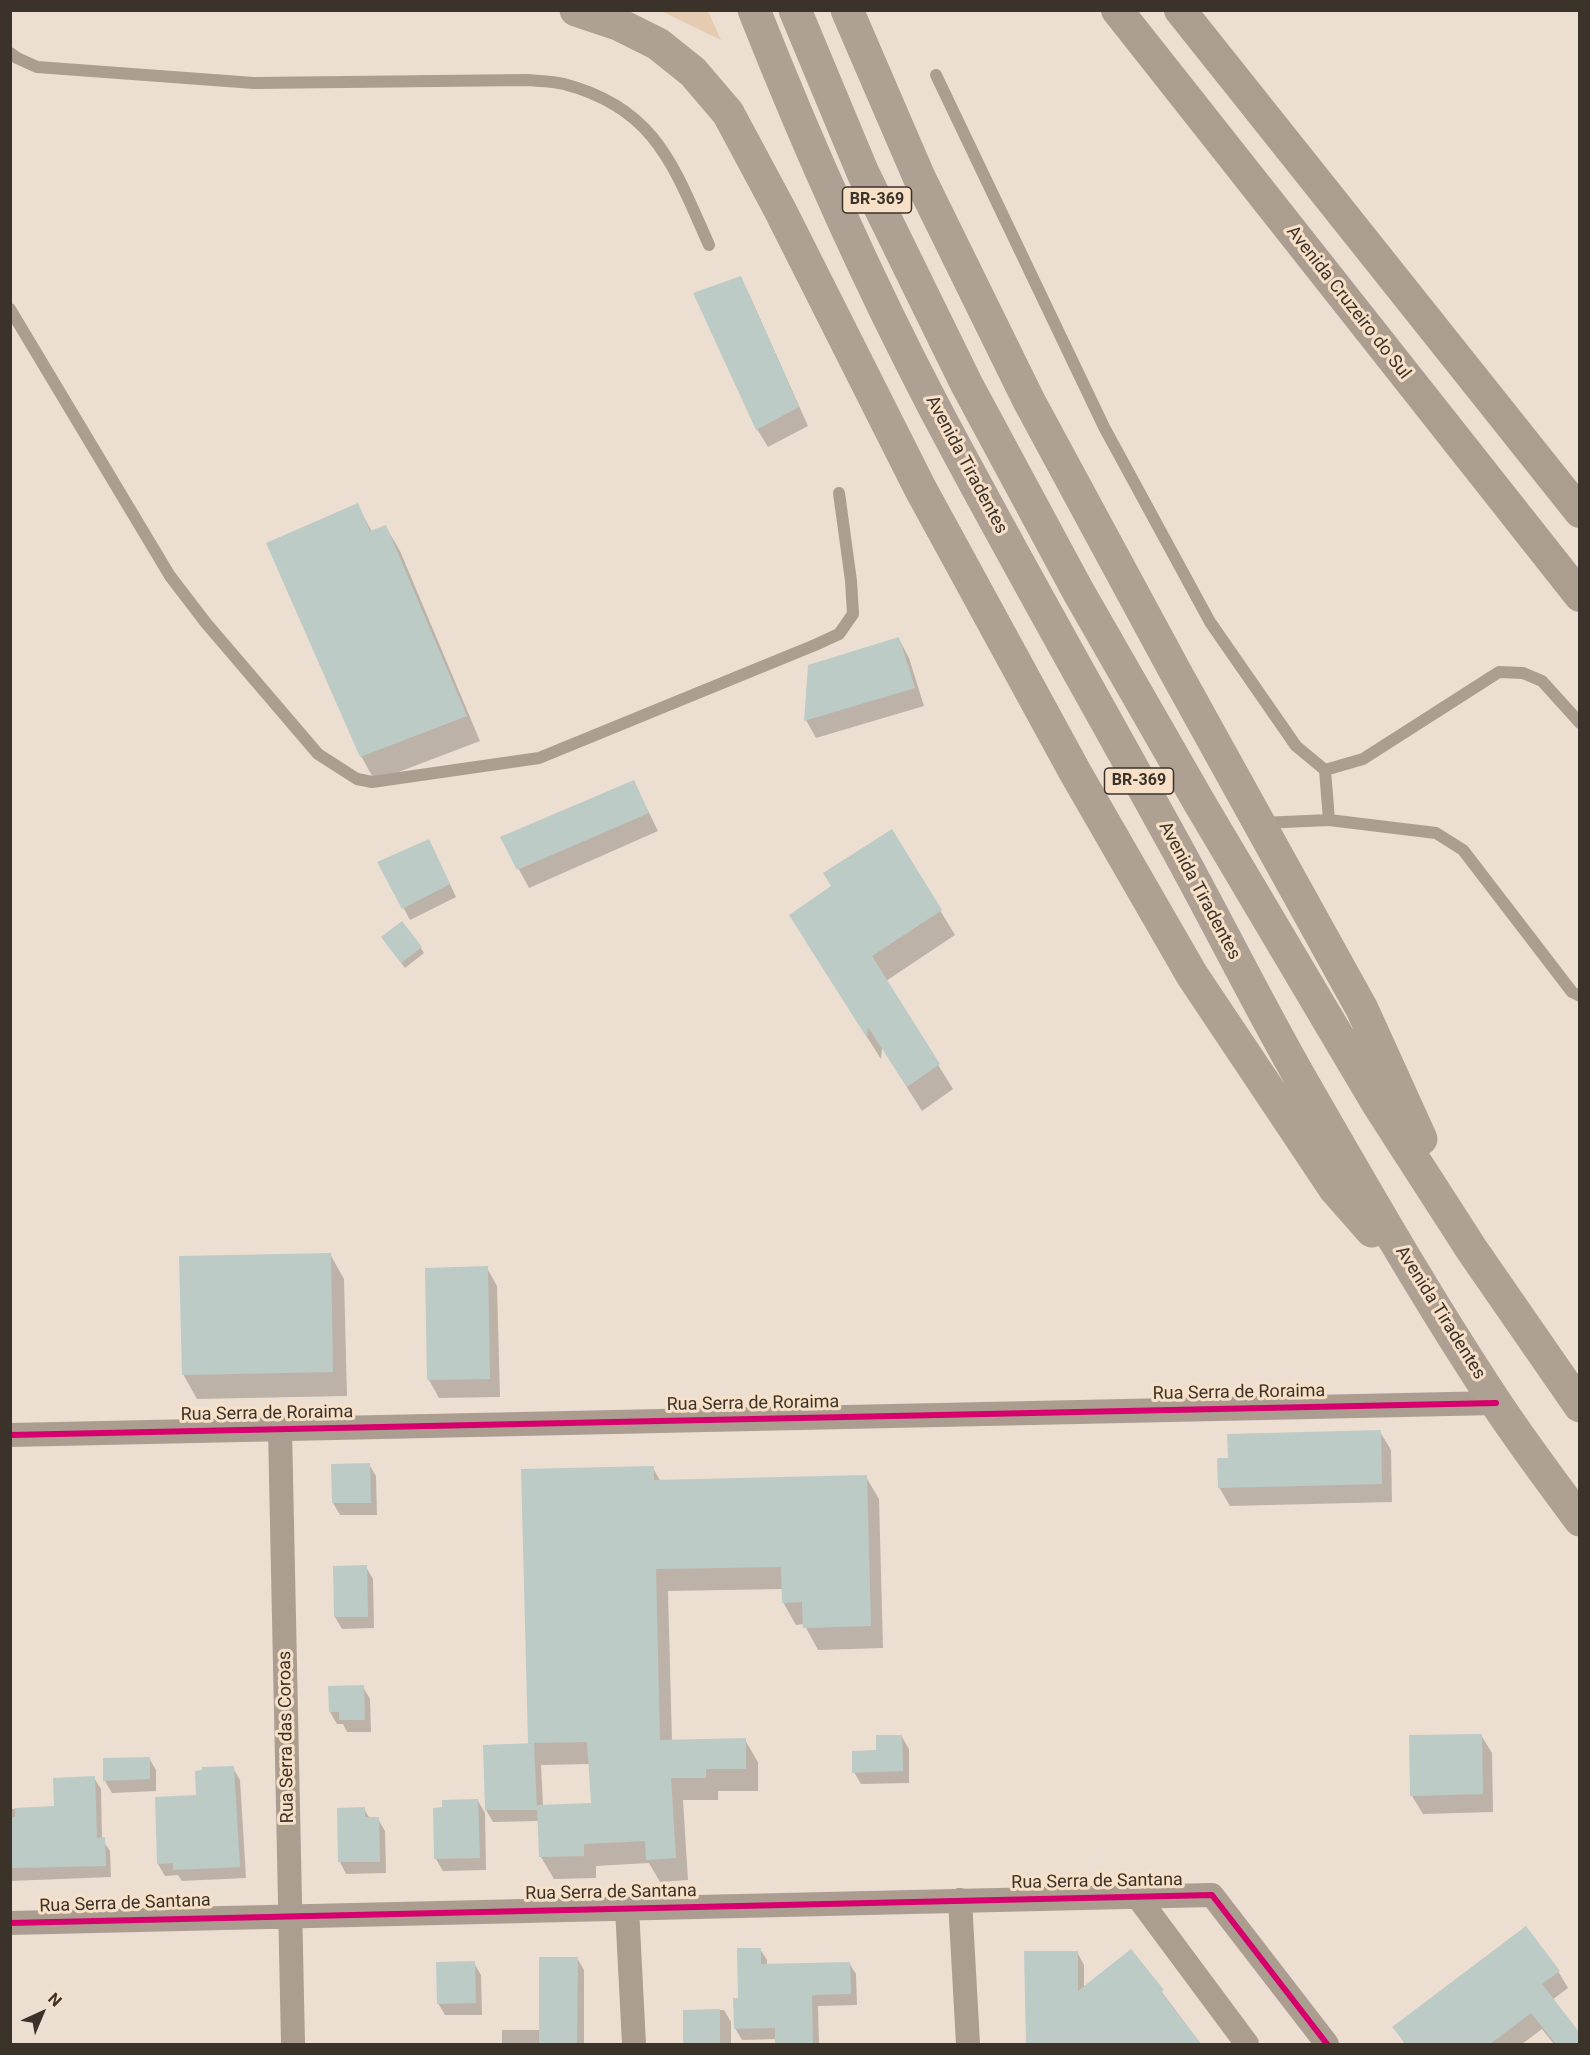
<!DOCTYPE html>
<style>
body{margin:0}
#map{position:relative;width:1590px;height:2055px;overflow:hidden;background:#ecdfd2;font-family:Roboto,sans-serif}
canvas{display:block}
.frame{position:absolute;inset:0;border:12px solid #3b3229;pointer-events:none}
.north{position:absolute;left:12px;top:1983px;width:60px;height:60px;-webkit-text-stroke:4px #f7e0c7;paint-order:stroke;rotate:44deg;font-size:16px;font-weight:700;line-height:24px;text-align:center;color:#3b3229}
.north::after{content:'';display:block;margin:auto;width:21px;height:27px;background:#3b3229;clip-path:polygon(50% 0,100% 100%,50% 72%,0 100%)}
</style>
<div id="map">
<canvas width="1590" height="2055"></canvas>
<div class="frame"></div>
<div class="north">N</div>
</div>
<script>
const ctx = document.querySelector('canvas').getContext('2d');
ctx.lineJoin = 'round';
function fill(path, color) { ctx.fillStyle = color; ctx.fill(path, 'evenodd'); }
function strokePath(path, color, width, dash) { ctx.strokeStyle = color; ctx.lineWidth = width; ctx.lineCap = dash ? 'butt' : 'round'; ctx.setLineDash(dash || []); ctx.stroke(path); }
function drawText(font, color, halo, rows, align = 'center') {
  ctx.font = font + ' Roboto,sans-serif'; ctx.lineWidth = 6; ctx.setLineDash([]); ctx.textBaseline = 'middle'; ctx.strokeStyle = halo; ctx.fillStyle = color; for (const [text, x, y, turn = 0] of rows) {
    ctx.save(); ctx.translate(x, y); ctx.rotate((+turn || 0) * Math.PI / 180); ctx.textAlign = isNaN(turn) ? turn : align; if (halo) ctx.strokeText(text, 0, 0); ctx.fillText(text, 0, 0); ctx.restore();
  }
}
fill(new Path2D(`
 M 661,11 L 708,11 L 721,40 Z`), '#e5ccb0');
fill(new Path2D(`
 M 740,277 L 750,296 L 808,426 L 768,447 L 757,429 Z
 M 357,504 L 372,532 L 386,527 L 400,551 L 480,741 L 375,781 L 361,756 Z
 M 899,639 L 909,658 L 924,706 L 816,738 L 806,720 Z
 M 634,782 L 658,831 L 529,888 L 502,838 Z
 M 892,831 L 955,935 L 886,981 L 953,1089 L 922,1111 L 882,1048 L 881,1059 L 805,940 L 833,887 Z
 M 429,840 L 456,897 L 410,920 L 379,862 Z
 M 386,943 L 420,947 L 424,953 L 405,968 Z
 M 330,1254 L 344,1279 L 347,1396 L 197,1399 L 183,1374 Z
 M 487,1268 L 497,1286 L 500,1397 L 439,1398 L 429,1380 Z
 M 1380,1432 L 1391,1450 L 1392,1502 L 1230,1506 L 1219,1487 Z
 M 369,1464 L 376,1476 L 377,1515 L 340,1515 L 333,1503 Z
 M 653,1468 L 661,1482 L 866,1477 L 879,1499 L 883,1648 L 818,1650 L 804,1624 L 796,1625 L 783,1602 L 783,1589 L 668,1591 L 672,1742 L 745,1740 L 758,1762 L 758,1791 L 718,1791 L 718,1800 L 683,1800 L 688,1880 L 660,1882 L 649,1863 L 596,1866 L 596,1878 L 554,1879 L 541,1857 L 539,1821 L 493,1822 L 486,1810 L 530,1745 L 529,1743 ZM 590,1764 L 592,1804 L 543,1806 L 541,1765 Z
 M 366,1567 L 373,1579 L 374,1628 L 342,1629 L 335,1617 Z
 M 363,1687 L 370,1699 L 371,1732 L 347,1732 L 343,1724 L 337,1724 L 330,1712 Z
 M 1481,1735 L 1492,1753 L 1493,1812 L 1423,1814 L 1412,1796 Z
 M 902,1737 L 909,1749 L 909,1783 L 861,1784 L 854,1772 L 878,1752 Z
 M 149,1758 L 156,1770 L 156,1791 L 112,1793 L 105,1781 Z
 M 233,1768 L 240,1780 L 246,1878 L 182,1881 L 178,1875 L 165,1876 L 158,1864 L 156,1798 L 197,1797 L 203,1772 Z
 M 94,1778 L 101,1789 L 102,1839 L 110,1851 L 111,1877 L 10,1881 L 10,1809 L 55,1808 Z
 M 478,1801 L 485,1813 L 486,1870 L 443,1871 L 436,1859 Z
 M 364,1809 L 370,1819 L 378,1819 L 385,1831 L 386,1873 L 346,1874 L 340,1862 Z
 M 760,1949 L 767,1960 L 767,1966 L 849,1963 L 856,1974 L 857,2005 L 818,2006 L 819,2044 L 777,2044 L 777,2039 L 742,2040 L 735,2028 L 739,1999 Z
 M 1131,1951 L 1201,2044 L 1027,2044 L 1026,1953 L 1077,1952 L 1084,1965 L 1084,1988 Z
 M 577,1958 L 584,1970 L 584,2044 L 502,2044 L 502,2030 L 541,2030 Z
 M 474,1963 L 481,1975 L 482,2015 L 445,2015 L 438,2003 Z
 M 1558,1971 L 1568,1988 L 1552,2000 L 1580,2036 L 1580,2044 L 1554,2044 L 1542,2029 L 1522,2044 L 1405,2044 L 1394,2027 Z
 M 724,2010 L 731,2022 L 731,2044 L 685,2044 L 684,2011 Z`), '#0003');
fill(new Path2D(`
 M 741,276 L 799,407 L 756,430 L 693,293 Z
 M 358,503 L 370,531 L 386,525 L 467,716 L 360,757 L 266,543 Z
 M 899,637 L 915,688 L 804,721 L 808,665 Z
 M 634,780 L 649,813 L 517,870 L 500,837 Z
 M 892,829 L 942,910 L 872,956 L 940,1064 L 907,1087 L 868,1027 L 867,1038 L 789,915 L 831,886 L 823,873 Z
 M 429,839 L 450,884 L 402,909 L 377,862 Z
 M 402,921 L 422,947 L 401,963 L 381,937 Z
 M 331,1253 L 333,1372 L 182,1375 L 179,1256 Z
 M 488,1266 L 490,1379 L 427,1380 L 425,1268 Z
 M 1381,1430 L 1382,1484 L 1218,1488 L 1217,1458 L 1228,1458 L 1227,1434 Z
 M 370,1463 L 371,1503 L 332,1503 L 331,1464 Z
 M 654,1466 L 654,1480 L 867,1475 L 871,1626 L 803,1628 L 802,1602 L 782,1603 L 781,1567 L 656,1569 L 660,1740 L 746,1738 L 746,1769 L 706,1769 L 706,1778 L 671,1778 L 676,1858 L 646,1860 L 645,1841 L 584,1844 L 584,1856 L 539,1857 L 537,1805 L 591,1803 L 587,1742 L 528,1743 L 521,1469 Z
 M 367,1565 L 368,1617 L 334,1617 L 333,1566 Z
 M 364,1685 L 365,1720 L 339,1720 L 339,1712 L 329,1712 L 328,1686 Z
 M 1482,1734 L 1483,1794 L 1410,1796 L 1409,1735 Z
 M 876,1735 L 902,1735 L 903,1771 L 852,1773 L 852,1751 L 876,1750 Z
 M 534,1743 L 537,1810 L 485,1810 L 483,1745 Z
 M 150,1757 L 150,1779 L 103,1781 L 103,1758 Z
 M 234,1766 L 240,1867 L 173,1870 L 173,1863 L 157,1864 L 155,1797 L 196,1795 L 195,1771 L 202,1770 L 202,1767 Z
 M 95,1776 L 97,1838 L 105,1837 L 106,1866 L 12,1868 L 10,1817 L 15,1817 L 15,1808 L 54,1806 L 53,1778 Z
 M 478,1799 L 480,1858 L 434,1859 L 433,1808 L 442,1807 L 442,1800 Z
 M 365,1807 L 365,1817 L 379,1817 L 380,1862 L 338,1862 L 337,1808 Z
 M 1526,1926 L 1560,1971 L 1542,1984 L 1580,2033 L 1580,2044 L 1556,2044 L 1531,2013 L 1490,2044 L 1406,2044 L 1392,2027 Z
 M 737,1948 L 761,1948 L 761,1964 L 850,1962 L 851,1994 L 812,1995 L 813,2044 L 775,2044 L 775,2028 L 734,2029 L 733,1998 L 738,1998 Z
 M 1131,1949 L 1164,1990 L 1161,1992 L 1201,2044 L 1026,2043 L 1024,1951 L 1078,1951 L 1078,1991 Z
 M 539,1957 L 578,1957 L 577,2044 L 539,2044 Z
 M 475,1961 L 476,2003 L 437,2004 L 436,1962 Z
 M 720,2009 L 720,2044 L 683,2044 L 683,2010 Z`), '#bccbc6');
strokePath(new Path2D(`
 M 10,53 L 17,58 L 37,67 L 254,83 L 527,80 C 539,81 553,81 564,84 C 656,108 674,167 709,245
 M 936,75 L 1104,427 L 1210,622 L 1296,746 L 1325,770 L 1363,759 L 1499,672 L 1523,673 L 1542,681 L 1580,723
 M 10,309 L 170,576 L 206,623 L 318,754 L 357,779 L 372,782 L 539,758 L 815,645 L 839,634 L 853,614 L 851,581 L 839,493
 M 1325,770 L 1329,820
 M 1261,823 L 1329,820 L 1436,833 L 1463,850 L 1572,992 L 1580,996`), '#ab9e91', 12);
strokePath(new Path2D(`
 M 280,1429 L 293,2044
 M 10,1435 L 1496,1403
 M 1137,1896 L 1247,2044
 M 960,1900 L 968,2044
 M 627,1908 L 634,2044
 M 10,1923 L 1212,1895 L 1327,2044`), '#ab9e91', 24);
strokePath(new Path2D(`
 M 1117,10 L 1580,596
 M 1180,10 L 1580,512`), '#ab9e91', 32);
strokePath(new Path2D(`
 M 576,10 L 618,24 L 658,44 L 693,72 L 728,113 L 780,210 L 920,488 L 1075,772 L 1192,975 L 1335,1189 L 1372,1231
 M 754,10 C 807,144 866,277 933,405 C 1011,553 1094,698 1175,845 C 1218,923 1258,1004 1302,1081 C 1364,1189 1426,1297 1494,1400 C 1521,1441 1551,1481 1580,1520
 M 795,10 L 863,173 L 967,385 L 1078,591 L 1199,802 L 1378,1104 L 1472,1250 L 1580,1406
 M 847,10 L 919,177 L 1029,401 L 1176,673 L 1362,1009 L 1421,1139`), '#aea092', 33);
strokePath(new Path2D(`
 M 10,1435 L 1496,1403
 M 10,1923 L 1212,1895 L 1327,2044`), '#d6006c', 6);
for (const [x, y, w] of [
 [877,200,69],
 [1139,781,69]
]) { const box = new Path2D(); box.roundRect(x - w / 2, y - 13, w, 26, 4.5); ctx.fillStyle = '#f7e0c7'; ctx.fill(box); strokePath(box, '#3b3229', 1.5); }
drawText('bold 16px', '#3b3229', null, [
 ["BR-369",877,200],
 ["BR-369",1139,781]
]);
drawText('18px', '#3b3229', '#f7e0c7', [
 ["Avenida Cruzeiro do Sul",1348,303,52],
 ["Avenida Tiradentes",966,465,62],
 ["Avenida Tiradentes",1199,891,62],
 ["Avenida Tiradentes",1440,1313,58],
 ["Rua Serra de Roraima",1239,1393,-1],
 ["Rua Serra de Roraima",753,1404,-1],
 ["Rua Serra de Roraima",267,1414,-1],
 ["Rua Serra das Coroas",287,1737,-91],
 ["Rua Serra de Santana",1097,1882,-1],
 ["Rua Serra de Santana",611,1893,-1],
 ["Rua Serra de Santana",125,1904,-2]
]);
</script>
